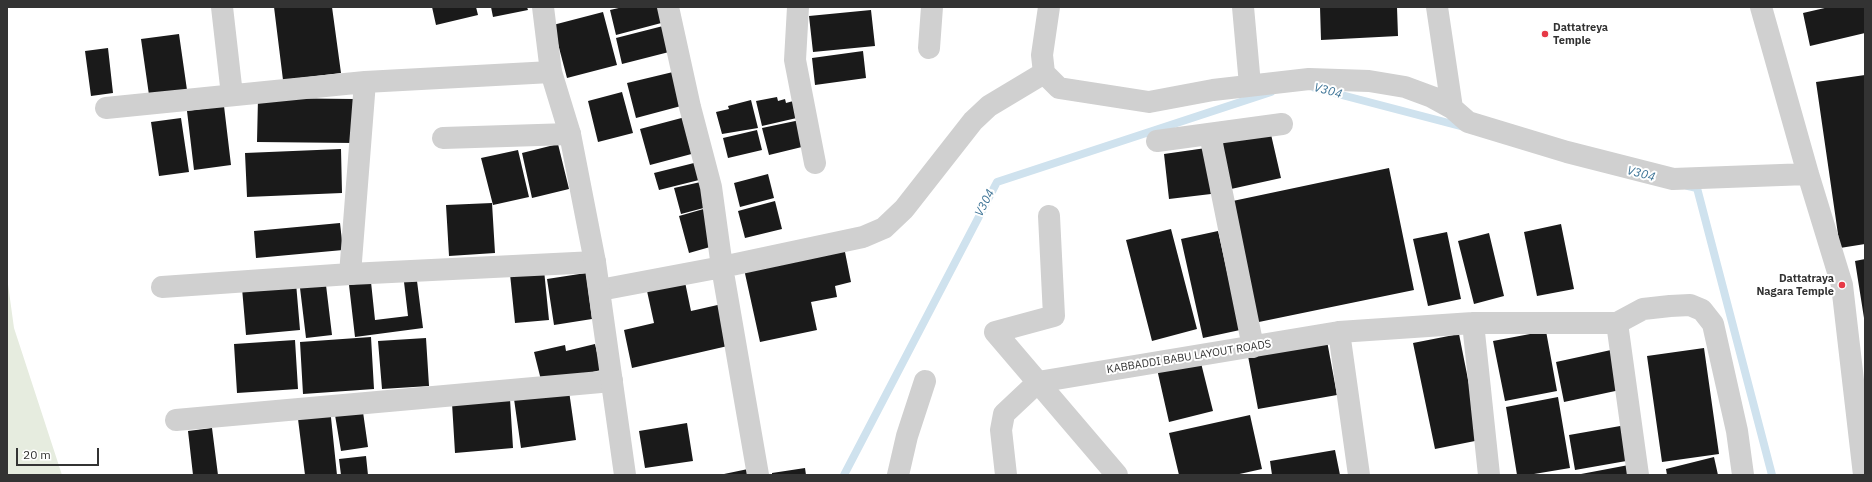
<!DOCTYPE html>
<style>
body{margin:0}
#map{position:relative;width:1872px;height:482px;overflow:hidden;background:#fff;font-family:"IBM Plex Sans",sans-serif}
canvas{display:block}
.frame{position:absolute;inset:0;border:8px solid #333;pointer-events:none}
.scale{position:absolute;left:16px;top:448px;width:83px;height:18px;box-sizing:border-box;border:2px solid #333;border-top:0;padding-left:5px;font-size:12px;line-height:14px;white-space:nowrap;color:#333;-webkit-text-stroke:3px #fff;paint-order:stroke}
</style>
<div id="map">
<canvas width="1872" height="482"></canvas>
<div class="frame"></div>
<div class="scale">20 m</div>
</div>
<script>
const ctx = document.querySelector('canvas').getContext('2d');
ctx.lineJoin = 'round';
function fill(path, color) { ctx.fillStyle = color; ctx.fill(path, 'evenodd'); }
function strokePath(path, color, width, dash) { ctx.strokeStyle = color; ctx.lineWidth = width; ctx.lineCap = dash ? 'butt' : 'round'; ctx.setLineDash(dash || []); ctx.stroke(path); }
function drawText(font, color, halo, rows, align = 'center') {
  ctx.font = font + ' "IBM Plex Sans",sans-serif'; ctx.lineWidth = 4; ctx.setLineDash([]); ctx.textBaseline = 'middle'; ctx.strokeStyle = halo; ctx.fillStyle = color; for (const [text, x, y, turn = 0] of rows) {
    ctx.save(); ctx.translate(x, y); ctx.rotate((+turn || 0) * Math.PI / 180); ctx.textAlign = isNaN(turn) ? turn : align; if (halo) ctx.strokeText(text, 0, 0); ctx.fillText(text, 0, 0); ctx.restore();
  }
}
fill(new Path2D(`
 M 7,277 L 14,328 L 62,475 L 7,475 Z`), '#e6ecdf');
strokePath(new Path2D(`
 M 1315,88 L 1464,127
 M 1688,186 L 1697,188 L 1772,475
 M 844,475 L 997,182 L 1271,92`), '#cfe2ee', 8);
fill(new Path2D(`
 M 274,7 L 332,7 L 341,73 L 283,80 Z
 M 432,7 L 476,7 L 478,15 L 436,25 Z
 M 491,7 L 527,7 L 528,10 L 493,17 Z
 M 623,7 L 661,7 L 665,22 L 616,35 L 610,10 Z
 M 1320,7 L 1397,7 L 1398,36 L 1321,40 Z
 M 1829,7 L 1865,7 L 1865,33 L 1810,46 L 1803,13 Z
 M 871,10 L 875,46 L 813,52 L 809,16 Z
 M 603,12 L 617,65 L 567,78 L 553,25 Z
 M 663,26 L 669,52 L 622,64 L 616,38 Z
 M 179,34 L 187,90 L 149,95 L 141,39 Z
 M 108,48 L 113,93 L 91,96 L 85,51 Z
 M 863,51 L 866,78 L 815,85 L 812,58 Z
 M 673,72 L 681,106 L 636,118 L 627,83 Z
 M 1865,75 L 1865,244 L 1840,248 L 1816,82 Z
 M 622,92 L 633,133 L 598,142 L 588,101 Z
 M 777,97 L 778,101 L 785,99 L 786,103 L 797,100 L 801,117 L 762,126 L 756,101 Z
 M 258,98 L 354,99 L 354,143 L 257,142 Z
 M 751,100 L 758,128 L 722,134 L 716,112 L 729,109 L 728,106 Z
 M 224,106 L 231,165 L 194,170 L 187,111 Z
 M 689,116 L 699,152 L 650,165 L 640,129 Z
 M 181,118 L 189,172 L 159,176 L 151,122 Z
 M 800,120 L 806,146 L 769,155 L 762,128 Z
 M 757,130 L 762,150 L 728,158 L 723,138 Z
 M 1270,130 L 1281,178 L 1231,189 L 1221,141 Z
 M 558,144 L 569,189 L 532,198 L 522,153 Z
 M 1206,148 L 1211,194 L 1169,199 L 1164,154 Z
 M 341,149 L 342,193 L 247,197 L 245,153 Z
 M 518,150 L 529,197 L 493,205 L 481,158 Z
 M 698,162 L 703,179 L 659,190 L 654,173 Z
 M 1389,168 L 1414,290 L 1254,323 L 1228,202 Z
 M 768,174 L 774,198 L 740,207 L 734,183 Z
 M 705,181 L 711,206 L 681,214 L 674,188 Z
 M 775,201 L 782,229 L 745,238 L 738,211 Z
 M 492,203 L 495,253 L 449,256 L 446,205 Z
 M 707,208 L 717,245 L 689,253 L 679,216 Z
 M 340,223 L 343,250 L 256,258 L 254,231 Z
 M 1561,224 L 1574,289 L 1537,296 L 1524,232 Z
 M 1171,229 L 1197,329 L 1152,341 L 1126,240 Z
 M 1218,231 L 1240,330 L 1203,338 L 1181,239 Z
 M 1447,232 L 1461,299 L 1428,306 L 1413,239 Z
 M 1489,233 L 1504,296 L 1474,304 L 1458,241 Z
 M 844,247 L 851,282 L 835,286 L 837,297 L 811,302 L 817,330 L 760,342 L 744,269 Z
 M 1865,259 L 1865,318 L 1864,318 L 1855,261 Z
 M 544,270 L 549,320 L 515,323 L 510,274 Z
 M 586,273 L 592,319 L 554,325 L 547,279 Z
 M 417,281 L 423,328 L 355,337 L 349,285 L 371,282 L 375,320 L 408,316 L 404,282 Z
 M 685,282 L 691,311 L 722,304 L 732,345 L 632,368 L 624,330 L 654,323 L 647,291 Z
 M 296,283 L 300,330 L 246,335 L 242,288 Z
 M 326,285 L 332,335 L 306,338 L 300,288 Z
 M 1546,331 L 1557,391 L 1505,401 L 1493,341 Z
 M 1459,334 L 1480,440 L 1435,449 L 1413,343 Z
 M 371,337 L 374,389 L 303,394 L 300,342 Z
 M 426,338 L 429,386 L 382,389 L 378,341 Z
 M 295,340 L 298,389 L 237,393 L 234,344 Z
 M 1327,341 L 1337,395 L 1258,409 L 1248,356 Z
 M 595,344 L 601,370 L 542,384 L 534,352 L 565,345 L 566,351 Z
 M 1704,348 L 1719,454 L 1662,462 L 1647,356 Z
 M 1611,350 L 1620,390 L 1564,402 L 1556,362 Z
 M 1200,359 L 1213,411 L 1169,422 L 1157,369 Z
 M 569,391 L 576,440 L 521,448 L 514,399 Z
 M 1558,397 L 1570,468 L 1528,475 L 1517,475 L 1506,407 Z
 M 510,399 L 513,448 L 455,453 L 452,403 Z
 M 362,405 L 368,447 L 341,451 L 334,409 Z
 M 330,408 L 337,475 L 305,475 L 297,411 Z
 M 1250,415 L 1262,469 L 1235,475 L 1179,475 L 1169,433 Z
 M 687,423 L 693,461 L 645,468 L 639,431 Z
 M 1626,425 L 1632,460 L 1575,470 L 1569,435 Z
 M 212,428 L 218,475 L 193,475 L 188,431 Z
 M 1335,450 L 1340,475 L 1272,475 L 1270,461 Z
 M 366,456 L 368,475 L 341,475 L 339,459 Z
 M 1714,457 L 1718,475 L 1667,475 L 1666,469 Z
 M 1634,464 L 1636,475 L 1581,475 L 1581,474 Z
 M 805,468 L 806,475 L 772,475 L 772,473 Z
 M 748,469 L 749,475 L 724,475 L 724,474 Z`), '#1a1a1a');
strokePath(new Path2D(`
 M 222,7 L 232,95
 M 668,7 L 690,107 L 711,187 L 722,267 L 758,475
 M 798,7 L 795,60 L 815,163
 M 1049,7 L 1042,55 L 1044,73 L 1059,88 L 1149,102 L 1213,90 L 1309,79 L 1369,81 L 1405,87 L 1432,97 L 1452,108 L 1468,122 L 1567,152 L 1673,179 L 1808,174
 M 1243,7 L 1250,85
 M 1437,7 L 1452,108
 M 1761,7 L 1808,174 L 1842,285 L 1864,475
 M 929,48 L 932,7
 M 106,108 L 365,82 L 551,72
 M 1210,134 L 1253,347
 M 443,138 L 570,134
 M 1157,141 L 1282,124
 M 1049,216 L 1054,316 L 995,332 L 1117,475
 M 350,274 L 365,82
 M 162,287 L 350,274 L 595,262
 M 600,290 L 722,267 L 863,237 L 884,228 L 904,209 L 973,121 L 989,106 L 1044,73
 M 1473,323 L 1489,475
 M 1617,323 L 1643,309 L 1670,306 L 1690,305 L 1702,310 L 1713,324 L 1737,431 L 1743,475
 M 1339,332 L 1359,475
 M 176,420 L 612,381
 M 898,475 L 907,436 L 925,381
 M 1006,475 L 1001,430 L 1004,414 L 1038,382 L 1339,332 L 1473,323 L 1617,323 L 1638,475`), '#d0d0d0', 22);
strokePath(new Path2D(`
 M 543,7 L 551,72 L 570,134 L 595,262 L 625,475`), '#d0d0d0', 22);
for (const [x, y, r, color] of [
 [1545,34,4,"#e63946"],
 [1842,285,4,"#e63946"]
]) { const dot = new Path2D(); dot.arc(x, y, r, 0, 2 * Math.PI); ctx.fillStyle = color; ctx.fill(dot); strokePath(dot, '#fff', 1.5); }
drawText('bold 11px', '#333', '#fff', [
 ["Dattatreya",1553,28],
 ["Temple",1553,41],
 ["Dattatraya",1834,279,"right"],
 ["Nagara Temple",1834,292,"right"]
], 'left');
drawText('11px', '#333', '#fff', [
 ["KABBADDI BABU LAYOUT ROADS",1189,357,-9]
]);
drawText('italic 12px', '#3f7597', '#fff', [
 ["V304",1328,91,15],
 ["V304",1641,174,15],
 ["V304",985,203,-63]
]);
</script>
